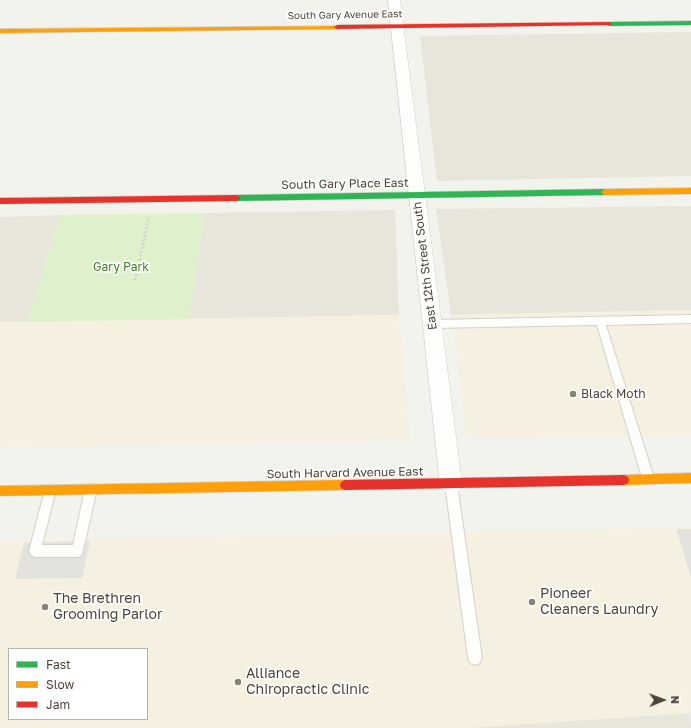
<!DOCTYPE html>
<style>
body{margin:0}
#map{position:relative;width:691px;height:728px;overflow:hidden;background:#f3f3ee;font-family:"Golos Text",sans-serif}
canvas{display:block}
.legend{position:absolute;left:8px;top:648px;width:140px;height:72px;box-sizing:border-box;background:#fff;border:1px solid #b7b5af;margin:0;padding:5px 7px;list-style:none;font-size:12px;color:#4c4537}
.legend li{display:flex;align-items:center;gap:8px;height:20px}
.legend b{width:20px;border:1px solid #b7b5af}
.north{position:absolute;left:643px;top:680px;width:40px;height:40px;-webkit-text-stroke:3px #fff;paint-order:stroke;rotate:89deg;font-size:11px;font-weight:700;line-height:16px;text-align:center;color:#4c4537}
.north::after{content:'';display:block;margin:auto;width:14px;height:18px;background:#4c4537;clip-path:polygon(50% 0,100% 100%,50% 72%,0 100%)}
</style>
<div id="map">
<canvas width="691" height="728"></canvas>
<ul class="legend">
<li><b style="height:5px;background:#30b455"></b>Fast</li>
<li><b style="height:5px;background:#ff9f0a"></b>Slow</li>
<li><b style="height:5px;background:#e5322d"></b>Jam</li>
</ul>
<div class="north">N</div>
</div>
<script>
const ctx = document.querySelector('canvas').getContext('2d');
ctx.lineJoin = 'round';
function fill(path, color) { ctx.fillStyle = color; ctx.fill(path, 'evenodd'); }
function strokePath(path, color, width, dash) { ctx.strokeStyle = color; ctx.lineWidth = width; ctx.lineCap = dash ? 'butt' : 'round'; ctx.setLineDash(dash || []); ctx.stroke(path); }
function drawText(font, color, halo, rows, align = 'center') {
  ctx.font = font + ' "Golos Text",sans-serif'; ctx.lineWidth = 3.5; ctx.setLineDash([]); ctx.textBaseline = 'middle'; ctx.strokeStyle = halo; ctx.fillStyle = color; for (const [text, x, y, turn = 0] of rows) {
    ctx.save(); ctx.translate(x, y); ctx.rotate((+turn || 0) * Math.PI / 180); ctx.textAlign = isNaN(turn) ? turn : align; if (halo) ctx.strokeText(text, 0, 0); ctx.fillText(text, 0, 0); ctx.restore();
  }
}
fill(new Path2D(`
 M 691,32 L 691,176 L 437,181 L 420,36 Z
 M 691,206 L 691,310 L 451,315 L 436,209 Z
 M 395,210 L 399,315 L 189,319 L 205,213 Z
 M 60,215 L 28,322 L 0,322 L 0,217 Z
 M 690,713 L 691,728 L 464,728 Z`), '#e8e5db');
fill(new Path2D(`
 M 691,310 L 691,434 L 467,438 L 451,315 Z
 M 399,315 L 410,440 L 0,448 L 0,322 Z
 M 691,527 L 691,713 L 464,728 L 0,728 L 0,541 ZM 9,649 L 147,649 L 147,719 L 9,719 Z`), '#f6f0e0');
fill(new Path2D(`
 M 205,213 L 189,319 L 28,322 L 60,215 Z`), '#def0cc');
fill(new Path2D(`
 M 676,529 L 691,529 L 691,577 Z
 M 90,541 L 82,578 L 15,579 L 24,543 Z`), '#e3e2dc');
const lane = new Path2D(`
 M 691,315 L 691,323 L 606,325 L 654,478 L 652,482 L 648,483 L 644,482 L 642,478 L 597,325 L 432,328 L 429,327 L 427,324 L 429,321 L 432,320 Z
 M 451,479 L 455,480 L 457,484 L 482,658 L 480,663 L 475,665 L 470,663 L 468,658 L 445,484 L 447,480 Z
 M 91,484 L 95,485 L 97,489 L 82,555 L 78,557 L 35,557 L 31,555 L 29,551 L 46,486 L 50,485 L 54,486 L 56,490 L 42,545 L 73,545 L 85,489 L 87,485 Z`);
const street = new Path2D(`
 M 388,0 L 400,0 L 462,484 L 459,491 L 451,494 L 443,491 L 440,484 Z`);
const fast = new Path2D(`
 M 691,21 L 691,25 L 609,26 L 606,24 L 609,22 Z
 M 605,189 L 609,192 L 605,195 L 237,201 L 233,198 L 237,195 Z`);
const slow = new Path2D(`
 M 339,26 L 340,27 L 337,29 L 0,33 L 0,29 Z
 M 691,188 L 691,194 L 605,195 L 601,192 L 605,189 Z
 M 691,473 L 691,483 L 624,485 L 620,483 L 619,480 L 620,477 L 624,475 Z
 M 345,480 L 349,482 L 350,485 L 349,488 L 345,490 L 0,496 L 0,486 Z`);
const jam = new Path2D(`
 M 609,22 L 612,24 L 611,25 L 337,29 L 334,27 L 337,25 Z
 M 237,195 L 241,198 L 237,201 L 0,204 L 0,198 Z
 M 624,475 L 628,477 L 629,480 L 628,483 L 624,485 L 345,490 L 341,488 L 340,485 L 341,482 L 345,480 Z`);
strokePath(lane, '#d2d0cb', 2);
strokePath(street, '#d2d0cb', 1);
strokePath(fast, '#d3d1c4', 1);
strokePath(slow, '#d3d1c4', 1);
strokePath(jam, '#d3d1c4', 1);
strokePath(new Path2D(`
 M 135,280 L 149,217`), '#d3d2cc', 2.5, [2, 2]);
fill(lane, '#fdfdfc');
fill(street, '#fdfdfc');
fill(fast, '#30b455');
fill(slow, '#ff9f0a');
fill(jam, '#e5322d');
for (const [x, y, r, color] of [
 [573,394,4,"#868277"],
 [532,602,4,"#868277"],
 [45,607,4,"#868277"],
 [238,682,4,"#868277"]
]) { const dot = new Path2D(); dot.arc(x, y, r, 0, 2 * Math.PI); ctx.fillStyle = color; ctx.fill(dot); strokePath(dot, '#fff', 1.5); }
drawText('10px', '#4c4537', '#fff', [
 ["South Gary Avenue East",345,15,-1]
]);
drawText('12px', '#4c4537', '#fff', [
 ["South Gary Place East",345,184,-1],
 ["East 12th Street South",425,266,-97],
 ["South Harvard Avenue East",345,473,-1]
]);
drawText('12px', '#418424', '#fff', [
 ["Gary Park",121,267]
]);
drawText('12px', '#4c4537', '#fff', [
 ["Black Moth",581,394]
], 'left');
drawText('14px', '#4c4537', '#fff', [
 ["Pioneer",540,594],
 ["Cleaners Laundry",540,610],
 ["The Brethren",53,599],
 ["Grooming Parlor",53,615],
 ["Alliance",246,674],
 ["Chiropractic Clinic",246,690]
], 'left');
</script>
